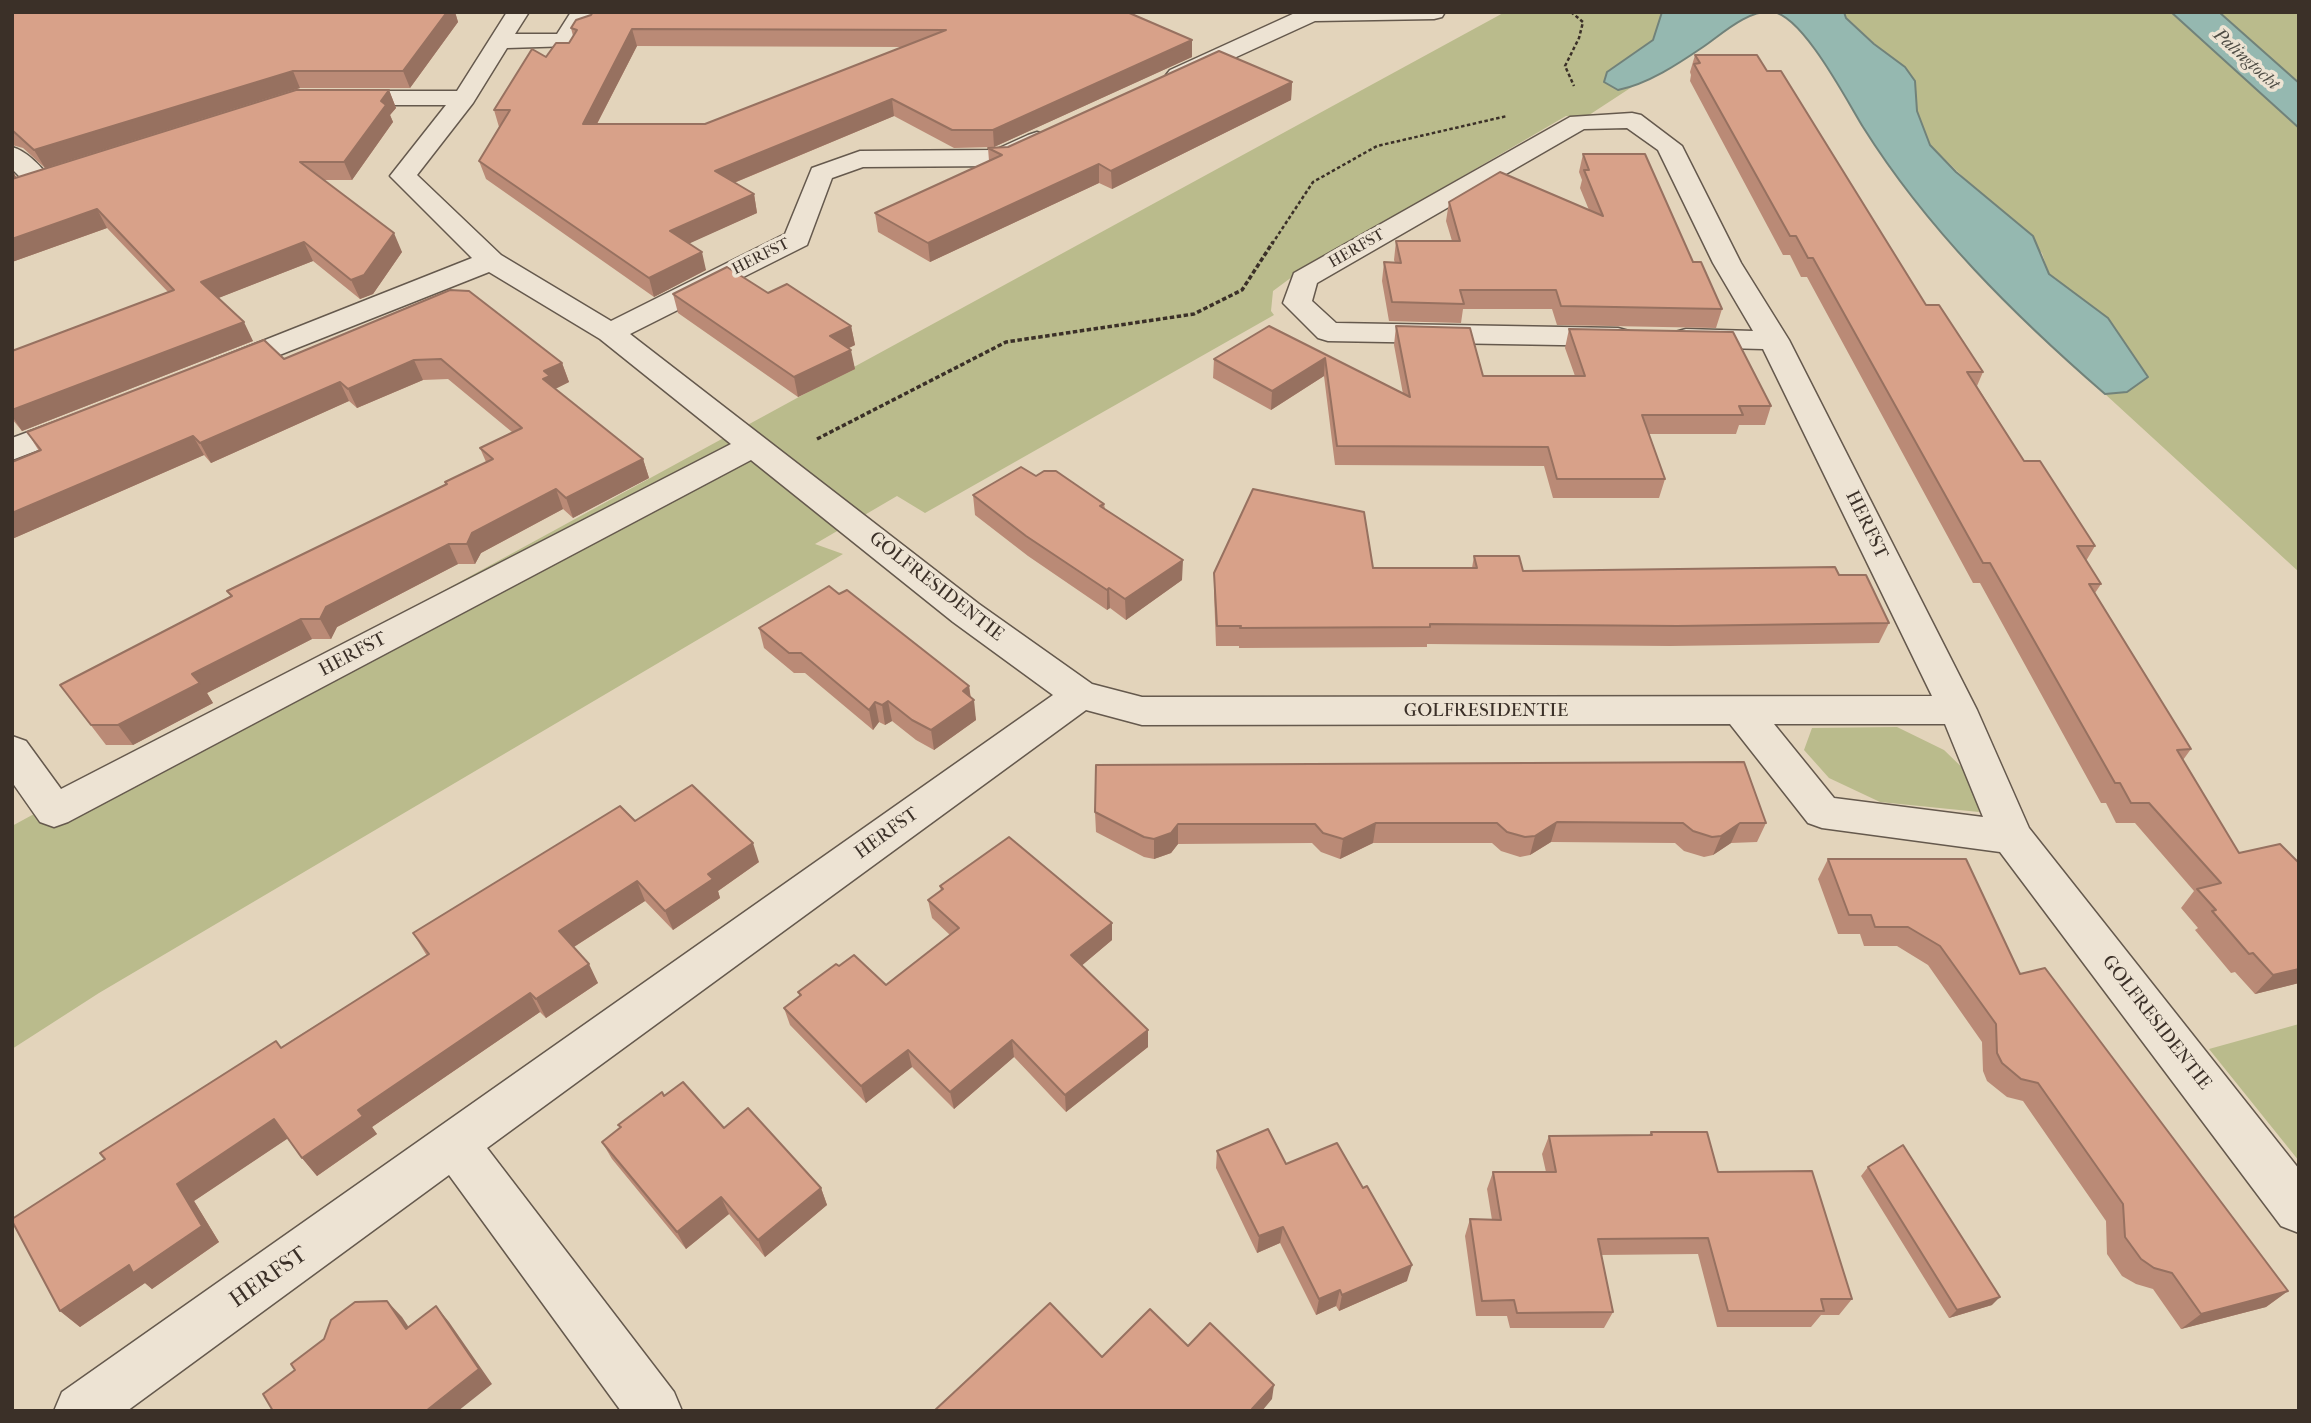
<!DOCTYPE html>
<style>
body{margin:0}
#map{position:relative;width:2311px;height:1423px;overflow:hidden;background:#e3d4bb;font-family:"IM FELL French Canon",serif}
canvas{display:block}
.frame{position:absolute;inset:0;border:14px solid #3b3028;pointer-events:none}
</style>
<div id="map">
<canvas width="2311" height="1423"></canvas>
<div class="frame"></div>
</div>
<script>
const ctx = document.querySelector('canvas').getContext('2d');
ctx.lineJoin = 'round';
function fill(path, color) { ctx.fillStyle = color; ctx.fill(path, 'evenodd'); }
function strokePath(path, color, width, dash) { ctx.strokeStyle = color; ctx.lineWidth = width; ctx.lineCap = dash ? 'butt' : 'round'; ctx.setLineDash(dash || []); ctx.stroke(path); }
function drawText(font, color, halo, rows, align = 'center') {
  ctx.font = font + ' "IM FELL French Canon",serif'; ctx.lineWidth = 7; ctx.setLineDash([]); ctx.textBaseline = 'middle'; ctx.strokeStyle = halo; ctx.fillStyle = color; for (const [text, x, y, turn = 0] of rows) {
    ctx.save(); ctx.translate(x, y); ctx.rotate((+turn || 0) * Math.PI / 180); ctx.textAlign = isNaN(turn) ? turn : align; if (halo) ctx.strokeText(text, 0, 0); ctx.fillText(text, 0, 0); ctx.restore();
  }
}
fill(new Path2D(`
 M 1505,12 L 1662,12 L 1653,40 L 1607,72 L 1625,89 L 1638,83 L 1586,117 L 1566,116 L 1300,271 L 1273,291 L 1271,311 L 1274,315 L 925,513 L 897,496 L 815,544 L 843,554 L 99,993 L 12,1049 L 12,826 Z
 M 1844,12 L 2171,12 L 2299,128 L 2299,572 L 2105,394 L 2127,392 L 2148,377 L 2108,318 L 2049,274 L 2042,253 L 1930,145 L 1917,111 L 1915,81 L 1846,17 Z
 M 2219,12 L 2299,12 L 2299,83 Z
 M 1897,727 L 1944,750 L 1974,779 L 1979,812 L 1880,802 L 1829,778 L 1804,750 L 1812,728 Z
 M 2299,1024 L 2299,1161 L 2209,1049 Z`), '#babb8c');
const water = new Path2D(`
 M 1662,12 L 1844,12 L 1846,18 L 1874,44 L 1905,67 L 1915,81 L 1917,111 L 1930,145 L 1956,172 L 2033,236 L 2049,274 L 2108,318 L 2148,377 L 2127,392 L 2105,394 C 2015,316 1927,229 1863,127 C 1847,101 1803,16 1773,12 C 1748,9 1722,34 1703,47 C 1678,64 1648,84 1618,90 L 1604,82 L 1607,72 L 1653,40 Z
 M 2171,12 L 2219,12 L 2299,83 L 2299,128 Z`);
fill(water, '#95b8b0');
strokePath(water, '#71827a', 2);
const minor = new Path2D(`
 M 507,12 L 529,12 L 515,34 L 557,34 L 571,12 L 593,12 L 572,46 L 507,48 L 473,103 L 417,175 L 501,255 L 611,321 L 785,234 L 812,168 L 860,151 L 995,150 L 1028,135 L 1037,132 L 1046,135 L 1050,140 L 1046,145 L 999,166 L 863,167 L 832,178 L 807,245 L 630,334 L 979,604 L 1092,684 L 1142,697 L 1932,696 L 1763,349 L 1686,347 L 1675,344 L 1671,338 L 1675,332 L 1686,329 L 1753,331 L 1713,263 L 1658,150 L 1627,128 L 1584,129 L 1317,283 L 1312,301 L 1336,323 L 1618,328 L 1629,331 L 1633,337 L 1629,343 L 1618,346 L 1328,341 L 1318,338 L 1283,303 L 1294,273 L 1570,117 L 1632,113 L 1641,115 L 1682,146 L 1741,263 L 1789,340 L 1977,710 L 2029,828 L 2299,1169 L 2299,1233 L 2281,1226 L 2000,852 L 1822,828 L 1808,823 L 1730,724 L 1142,725 L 1086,710 L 487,1148 L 674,1392 L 682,1411 L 621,1411 L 449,1175 L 127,1411 L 54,1411 L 62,1392 L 1053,695 L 953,622 L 751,460 L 68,822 L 54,827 L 40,822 L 12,782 L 12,736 L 26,741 L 61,789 L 731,444 L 600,339 L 489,272 L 234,373 L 223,376 L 212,373 L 208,367 L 212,361 L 472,258 L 390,176 L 446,105 L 339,105 L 330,103 L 327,98 L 330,93 L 339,91 L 457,91 ZM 1774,724 L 1945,724 L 1983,817 L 1834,798 Z
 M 1297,12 L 1445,12 L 1442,17 L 1434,19 L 1315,21 L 1186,80 L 1170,80 L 1166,75 L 1170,70 Z
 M 12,147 C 27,151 43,168 52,181 L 48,187 L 12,198 L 12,181 L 21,178 L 12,169 Z
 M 82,412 L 93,415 L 98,422 L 93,429 L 12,460 L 12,438 Z`);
strokePath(minor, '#65594d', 3);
strokePath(new Path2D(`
 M 1571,12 L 1583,22 L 1579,38 L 1565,66 L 1574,86
 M 1272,244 L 1313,182 L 1377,146 L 1507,116`), '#3b3028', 2.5, [3.5, 2.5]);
strokePath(new Path2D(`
 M 817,439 L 1006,342 L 1194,314 L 1242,290 L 1273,242`), '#3b3028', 3.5, [4.5, 2.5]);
fill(minor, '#ede3d3');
fill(new Path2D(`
 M 12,12 L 455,12 L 458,22 L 410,88 L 300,88 L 45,168 L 23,148 L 12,145 Z
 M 1127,12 L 1192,57 L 994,147 L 954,148 L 894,116 L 734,183 L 754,194 L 757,213 L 689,243 L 706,270 L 654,297 L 486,179 L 479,161 L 499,127 L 494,110 L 546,57 L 569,43 L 573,36 L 571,28 ZM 637,46 L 903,47 L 705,124 L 597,124 Z
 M 1695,55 L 1767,71 L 1926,305 L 1983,372 L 1977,386 L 2024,461 L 2095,546 L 2086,561 L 2101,584 L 2095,593 L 2191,749 L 2183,760 L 2299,983 L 2255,994 L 2235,972 L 2231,973 L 2195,930 L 2198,928 L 2181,908 L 2194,891 L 2135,823 L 2116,823 L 2106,803 L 2101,803 L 1980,583 L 1973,583 L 1807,277 L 1801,277 L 1790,255 L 1783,255 L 1690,81 L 1691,75 L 1690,72 Z
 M 1292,82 L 1291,100 L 1112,189 L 1099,183 L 930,262 L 878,232 L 875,213 L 989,161 L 988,148 L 1008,147 Z
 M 389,90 L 396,108 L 390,115 L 393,122 L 352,180 L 324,180 L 402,252 L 373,294 L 360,299 L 313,261 L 218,298 L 253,341 L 22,431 L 12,419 L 12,351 L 168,292 L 107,228 L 12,262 L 12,170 L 16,177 L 14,178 Z
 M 1583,154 L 1693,262 L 1722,309 L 1716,328 L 1557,325 L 1552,309 L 1463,309 L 1461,323 L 1389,321 L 1382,281 L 1384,262 L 1395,263 L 1394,260 L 1396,241 L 1452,241 L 1446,221 L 1449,202 L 1589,210 L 1580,188 L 1582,180 L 1579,172 Z
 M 450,290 L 562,363 L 569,382 L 555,389 L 643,459 L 649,478 L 573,518 L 563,509 L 481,553 L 475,564 L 458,564 L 337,627 L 331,639 L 312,639 L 207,693 L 213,703 L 133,745 L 106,745 L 60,685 L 231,596 L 227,591 L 446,485 L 445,482 L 486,462 L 480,448 L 512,432 L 448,379 L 423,380 L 357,408 L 349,401 L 211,463 L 204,455 L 12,539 L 12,462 L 39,451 L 27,432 L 284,359 Z
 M 768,293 L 851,326 L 855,345 L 849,348 L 855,369 L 798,397 L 678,313 L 673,294 Z
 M 1269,326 L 1403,394 L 1394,345 L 1396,326 L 1483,376 L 1575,376 L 1565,348 L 1569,329 L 1771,406 L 1765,425 L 1739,425 L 1736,434 L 1649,434 L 1665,479 L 1659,498 L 1553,498 L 1544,466 L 1335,465 L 1324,376 L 1271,410 L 1213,378 L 1214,359 Z
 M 1036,476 L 1104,504 L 1105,509 L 1182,580 L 1126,620 L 1110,608 L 1107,610 L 1028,556 L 975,515 L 973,495 Z
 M 1474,556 L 1523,571 L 1839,575 L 1889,623 L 1879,643 L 1670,646 L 1427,644 L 1427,647 L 1239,648 L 1239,646 L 1216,646 L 1214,593 L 1214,573 L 1373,568 L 1472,568 Z
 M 839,594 L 969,686 L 971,698 L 976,720 L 934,750 L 916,740 L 892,721 L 885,725 L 879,722 L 873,730 L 805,673 L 794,673 L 764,648 L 759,628 Z
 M 1095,812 L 1766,823 L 1757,842 L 1731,843 L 1713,855 L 1704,857 L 1684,851 L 1675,843 L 1551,842 L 1530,855 L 1520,857 L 1501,851 L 1492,843 L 1373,843 L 1340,859 L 1321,852 L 1312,843 L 1178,844 L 1171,853 L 1154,859 L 1144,857 L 1096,832 Z
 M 635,821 L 759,862 L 718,891 L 720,898 L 673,930 L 645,901 L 574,947 L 598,983 L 546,1018 L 540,1012 L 372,1127 L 377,1134 L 317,1176 L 302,1158 L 288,1138 L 194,1201 L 219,1242 L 152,1289 L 145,1283 L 80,1327 L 60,1311 L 281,1047 L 427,956 L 413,933 Z
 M 1828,859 L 2020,974 L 2288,1291 L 2266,1307 L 2181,1329 L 2153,1289 L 2136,1284 L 2122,1276 L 2107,1254 L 2106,1221 L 2023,1101 L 2007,1097 L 1987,1081 L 1983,1071 L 1982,1042 L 1928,965 L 1897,946 L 1864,946 L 1860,934 L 1838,934 L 1818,879 Z
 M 940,886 L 1112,940 L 1082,965 L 1148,1047 L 1066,1112 L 1014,1057 L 954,1109 L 912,1067 L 866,1103 L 790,1025 L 784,1008 L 800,996 L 798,992 L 839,966 L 886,985 L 950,935 L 932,918 L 928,900 L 941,891 Z
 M 664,1096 L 724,1128 L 821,1188 L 827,1205 L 765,1257 L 729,1214 L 686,1249 L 612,1159 L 602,1142 L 620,1128 L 618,1125 Z
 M 1651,1132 L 1718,1172 L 1852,1299 L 1839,1315 L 1821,1315 L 1811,1327 L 1717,1327 L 1698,1254 L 1601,1255 L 1613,1312 L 1604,1328 L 1510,1328 L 1507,1316 L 1476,1316 L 1465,1236 L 1470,1219 L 1492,1220 L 1487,1189 L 1493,1172 L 1546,1172 L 1542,1154 L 1549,1136 L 1649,1135 Z
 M 1217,1151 L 1286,1164 L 1407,1281 L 1339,1311 L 1336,1306 L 1316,1315 L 1280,1243 L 1257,1253 L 1216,1168 Z
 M 1868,1167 L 1992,1305 L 1949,1318 L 1861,1176 Z`), '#ba8a76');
fill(new Path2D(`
 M 447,12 L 455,12 L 458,22 L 410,88 L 403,71 Z
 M 632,29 L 637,46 L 588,141 L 583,124 Z
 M 1192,40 L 1192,57 L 994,147 L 993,130 Z
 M 293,71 L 300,88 L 45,168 L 34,150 Z
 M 1292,82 L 1291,100 L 1112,189 L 1111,171 Z
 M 389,90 L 396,108 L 390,115 L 393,122 L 352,180 L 344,162 L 381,101 Z
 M 892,99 L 894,116 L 719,189 L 715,171 Z
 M 1099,164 L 1099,183 L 930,262 L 928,243 Z
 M 12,170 L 16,177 L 12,179 Z
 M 754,194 L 757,213 L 675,250 L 670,231 Z
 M 97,209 L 107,228 L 12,262 L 12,239 Z
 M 394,233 L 402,252 L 373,294 L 360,299 L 351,280 Z
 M 304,242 L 313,261 L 211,301 L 201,282 Z
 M 702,252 L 706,270 L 654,297 L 649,278 Z
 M 244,322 L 253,341 L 22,431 L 12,416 L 12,410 Z
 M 851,326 L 855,345 L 834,355 L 830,336 Z
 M 851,350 L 855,369 L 798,397 L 794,377 Z
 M 1325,358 L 1324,376 L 1271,410 L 1272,391 Z
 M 414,360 L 423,380 L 357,408 L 348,389 Z
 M 562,363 L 569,382 L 555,389 L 543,379 L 544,371 Z
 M 340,382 L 349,401 L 211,463 L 200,443 Z
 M 193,436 L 204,455 L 12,539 L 12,513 Z
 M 643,459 L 649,478 L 573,518 L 566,498 Z
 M 556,489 L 563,509 L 481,553 L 475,564 L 467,544 L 472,533 Z
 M 449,544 L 458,564 L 337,627 L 331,639 L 320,619 L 326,607 Z
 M 1183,560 L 1182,580 L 1126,620 L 1125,599 Z
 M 1109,588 L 1110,608 L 1107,610 L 1107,590 Z
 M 301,619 L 312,639 L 207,693 L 213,703 L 133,745 L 118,725 L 192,674 Z
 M 969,686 L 971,702 L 974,700 L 976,720 L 934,750 L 931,730 L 963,691 Z
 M 888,701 L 892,721 L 885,725 L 882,705 Z
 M 875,702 L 879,722 L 873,730 L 869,710 Z
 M 1557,822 L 1551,842 L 1530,855 L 1535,836 Z
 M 1376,823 L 1373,843 L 1340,859 L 1343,839 Z
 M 1740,823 L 1731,843 L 1713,855 L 1721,836 Z
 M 1178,824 L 1178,844 L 1171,853 L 1154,859 L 1154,839 Z
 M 753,843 L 759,862 L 718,891 L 720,898 L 673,930 L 665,911 L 708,874 Z
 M 637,881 L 645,901 L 569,950 L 559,931 Z
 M 1112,923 L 1112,940 L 1073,973 L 1071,955 Z
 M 589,964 L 598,983 L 546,1018 L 536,999 Z
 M 2299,969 L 2299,983 L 2255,994 L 2273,975 Z
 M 530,993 L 540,1012 L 372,1127 L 377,1134 L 317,1176 L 302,1158 L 358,1110 Z
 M 1148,1030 L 1148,1047 L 1066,1112 L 1065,1095 Z
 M 1012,1040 L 1014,1057 L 954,1109 L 950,1092 Z
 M 908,1050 L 912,1067 L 866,1103 L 861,1086 Z
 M 274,1119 L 290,1137 L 194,1201 L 219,1242 L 152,1289 L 145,1283 L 80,1327 L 60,1311 L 177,1184 Z
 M 821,1188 L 827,1205 L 765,1257 L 758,1240 Z
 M 721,1197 L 729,1214 L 686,1249 L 677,1232 Z
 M 1283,1227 L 1280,1243 L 1257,1253 L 1259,1236 Z
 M 1412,1265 L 1407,1281 L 1339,1311 L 1342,1295 Z
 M 1340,1290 L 1336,1306 L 1316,1315 L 1319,1299 Z
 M 2288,1291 L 2266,1307 L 2181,1329 L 2201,1314 Z
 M 2000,1297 L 1992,1305 L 1949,1318 L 1957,1310 Z
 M 387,1301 L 402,1317 L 420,1344 L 406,1329 Z
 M 436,1306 L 449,1322 L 492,1384 L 458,1411 L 426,1411 Z
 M 1274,1385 L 1272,1399 L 1262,1411 L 1252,1411 L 1252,1409 Z`), '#977160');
const building = new Path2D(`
 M 12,12 L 447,12 L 403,71 L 293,71 L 34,150 L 12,130 Z
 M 593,12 L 1127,12 L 1192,40 L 993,130 L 952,130 L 892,99 L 715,171 L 754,194 L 670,231 L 702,252 L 649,278 L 479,161 L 510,110 L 494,110 L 532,49 L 546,57 L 556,43 L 569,43 L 577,30 L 571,28 L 576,20 L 591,15 ZM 632,29 L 946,30 L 705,124 L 583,124 Z
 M 1219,51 L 1292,82 L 1111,171 L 1099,164 L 928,243 L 875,213 L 1002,155 L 988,148 L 1008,147 Z
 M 1695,55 L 1757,55 L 1767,71 L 1781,71 L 1926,305 L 1939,305 L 1983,372 L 1967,372 L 2024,461 L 2040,461 L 2095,546 L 2077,546 L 2101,584 L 2089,584 L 2191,749 L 2177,750 L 2239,853 L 2280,844 L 2299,863 L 2299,969 L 2273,975 L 2253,953 L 2249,954 L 2212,911 L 2216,910 L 2197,889 L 2221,883 L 2149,803 L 2131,803 L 2120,783 L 2115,783 L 1990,563 L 1983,563 L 1813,258 L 1808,258 L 1796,236 L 1790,236 L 1694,64 L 1700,63 Z
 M 296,90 L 389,90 L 381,101 L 386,105 L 344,162 L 300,162 L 394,233 L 364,275 L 351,280 L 304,242 L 201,282 L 244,322 L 12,410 L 12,351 L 174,290 L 97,209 L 12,239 L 12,179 Z
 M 1583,154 L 1645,154 L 1693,262 L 1701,262 L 1722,309 L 1561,306 L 1556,290 L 1460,290 L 1464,304 L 1392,302 L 1384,262 L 1401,263 L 1396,241 L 1460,241 L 1449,202 L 1500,172 L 1603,216 L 1584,170 L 1589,170 Z
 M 727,267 L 768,293 L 787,284 L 851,326 L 830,336 L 851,350 L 794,377 L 673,294 Z
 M 450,290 L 469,291 L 562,363 L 544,371 L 550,376 L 543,379 L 643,459 L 566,498 L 556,489 L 472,533 L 467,544 L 449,544 L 326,607 L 320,619 L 301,619 L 192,674 L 200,683 L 118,725 L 91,725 L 60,685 L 232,596 L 227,591 L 447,484 L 445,482 L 493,459 L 480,448 L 522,428 L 441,359 L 414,360 L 348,389 L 340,382 L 200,443 L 193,436 L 12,513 L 12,462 L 41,450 L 27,432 L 264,340 L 284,359 Z
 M 1269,326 L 1410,397 L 1396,326 L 1470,328 L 1483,376 L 1585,376 L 1569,329 L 1733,332 L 1771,406 L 1739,406 L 1743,415 L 1642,415 L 1665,479 L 1557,479 L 1548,447 L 1337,446 L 1325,358 L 1272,391 L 1214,359 Z
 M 1021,467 L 1036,476 L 1044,471 L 1056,471 L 1104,504 L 1100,506 L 1183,560 L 1125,599 L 1109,588 L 1107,590 L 1026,536 L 973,495 Z
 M 1253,489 L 1364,512 L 1373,568 L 1477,568 L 1474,556 L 1519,556 L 1523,571 L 1835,567 L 1839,575 L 1866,575 L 1889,623 L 1677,626 L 1430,624 L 1430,627 L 1240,628 L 1241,626 L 1217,626 L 1214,573 Z
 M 829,586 L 839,594 L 847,590 L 969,686 L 963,691 L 974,700 L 931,730 L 912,720 L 888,701 L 882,705 L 875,702 L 869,710 L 801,653 L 789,653 L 759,628 Z
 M 1744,762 L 1766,823 L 1740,823 L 1721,836 L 1712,837 L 1693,831 L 1683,823 L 1557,822 L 1535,836 L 1525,837 L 1507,832 L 1497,823 L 1376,823 L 1343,839 L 1323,833 L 1315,824 L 1178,824 L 1171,833 L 1154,839 L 1144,837 L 1095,812 L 1096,765 Z
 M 692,785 L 753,843 L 708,874 L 713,879 L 665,911 L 637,881 L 559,931 L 589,964 L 536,999 L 530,993 L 358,1110 L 363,1116 L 302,1158 L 274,1119 L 177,1184 L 202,1226 L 133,1273 L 129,1265 L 60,1311 L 12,1221 L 12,1219 L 105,1159 L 100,1153 L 276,1041 L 281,1048 L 429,954 L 413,933 L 620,806 L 635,821 Z
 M 1009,837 L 1112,923 L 1071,955 L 1148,1030 L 1065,1095 L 1012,1040 L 950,1092 L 908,1050 L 861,1086 L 784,1008 L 801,995 L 798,992 L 836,964 L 839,966 L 854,955 L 886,985 L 959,928 L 928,900 L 943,889 L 940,886 Z
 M 1828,859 L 1966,859 L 2020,974 L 2045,968 L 2288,1291 L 2201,1314 L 2172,1273 L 2154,1268 L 2141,1259 L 2125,1237 L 2123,1204 L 2038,1083 L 2021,1079 L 2002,1063 L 1997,1053 L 1996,1024 L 1940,946 L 1908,927 L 1875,927 L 1871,915 L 1849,915 Z
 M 683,1082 L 724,1128 L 748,1108 L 821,1188 L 758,1240 L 721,1197 L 677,1232 L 602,1142 L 621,1127 L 618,1125 L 662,1092 L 664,1096 Z
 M 1268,1129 L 1286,1164 L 1337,1143 L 1363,1188 L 1367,1186 L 1412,1265 L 1342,1295 L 1340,1290 L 1319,1299 L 1283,1227 L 1259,1236 L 1217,1151 Z
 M 1651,1132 L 1707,1132 L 1718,1172 L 1812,1171 L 1852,1299 L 1821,1299 L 1824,1311 L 1728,1311 L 1708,1238 L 1598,1239 L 1613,1312 L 1517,1313 L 1514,1300 L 1482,1301 L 1470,1219 L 1501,1220 L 1493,1172 L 1556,1172 L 1549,1136 L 1652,1135 Z
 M 1903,1145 L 2000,1297 L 1957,1310 L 1868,1167 Z
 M 387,1301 L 406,1329 L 436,1306 L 479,1369 L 426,1411 L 273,1411 L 263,1394 L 295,1370 L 291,1364 L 324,1339 L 331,1320 L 355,1302 Z
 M 1050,1303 L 1102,1357 L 1150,1309 L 1188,1346 L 1210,1323 L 1274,1385 L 1252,1409 L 1254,1411 L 934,1411 Z`);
fill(building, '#d8a189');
strokePath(building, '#977160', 2);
drawText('16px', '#3b3028', '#ede3d3', [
 ["HERFST",1357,249,-30],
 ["HERFST",761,257,-27]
]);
drawText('italic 18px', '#4d4b43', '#ede3d3', [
 ["Palingtocht",2246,60,42]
]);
drawText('19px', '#3b3028', '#ede3d3', [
 ["HERFST",1866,525,64],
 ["GOLFRESIDENTIE",936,587,38],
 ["HERFST",353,655,-28],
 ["GOLFRESIDENTIE",1486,711],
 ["HERFST",887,834,-36],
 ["GOLFRESIDENTIE",2156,1023,52]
]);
drawText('23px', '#3b3028', '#ede3d3', [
 ["HERFST",269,1278,-35]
]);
</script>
